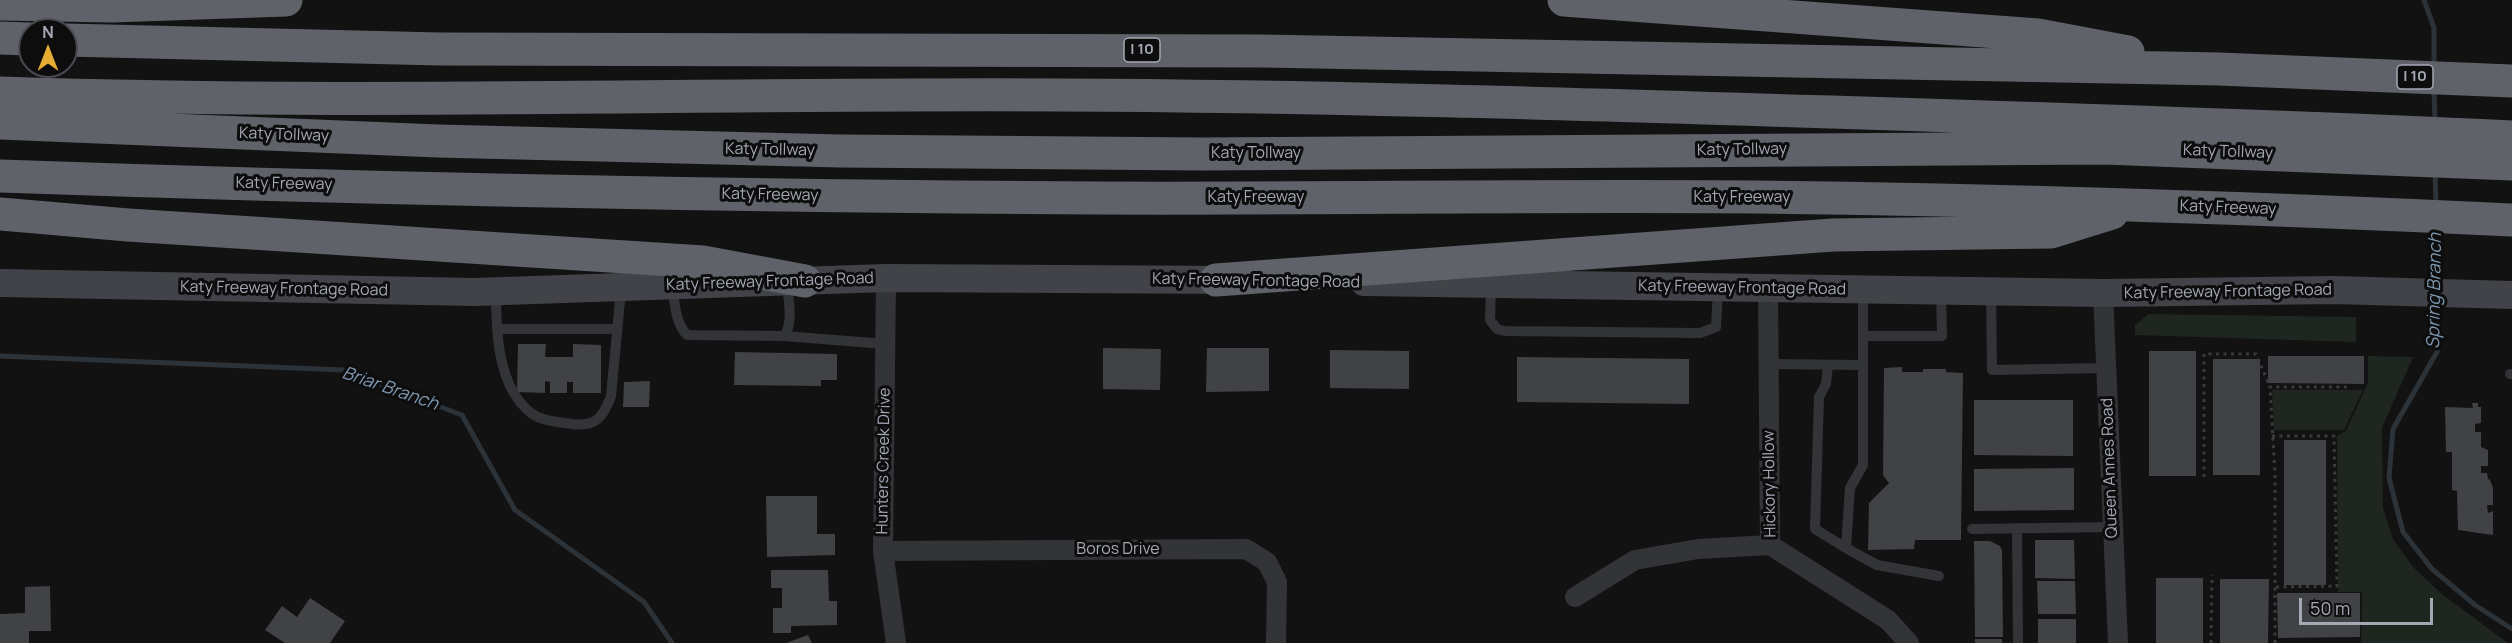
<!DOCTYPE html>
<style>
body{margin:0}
#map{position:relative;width:2512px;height:643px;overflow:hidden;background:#121213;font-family:Manrope,sans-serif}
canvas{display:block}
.north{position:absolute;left:18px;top:18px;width:60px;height:60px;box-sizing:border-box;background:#0d0d0e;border:2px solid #494b50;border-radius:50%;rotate:0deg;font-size:16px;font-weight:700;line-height:24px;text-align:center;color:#a4a8b3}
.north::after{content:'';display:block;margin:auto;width:21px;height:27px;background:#e8ac34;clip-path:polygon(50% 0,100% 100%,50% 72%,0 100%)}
.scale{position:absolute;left:2299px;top:598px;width:134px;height:27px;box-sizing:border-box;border:3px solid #a4a8b3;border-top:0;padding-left:8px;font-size:18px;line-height:21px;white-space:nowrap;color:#a4a8b3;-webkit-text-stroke:4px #0d0d0e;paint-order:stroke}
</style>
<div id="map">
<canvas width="2512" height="643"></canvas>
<div class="north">N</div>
<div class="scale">50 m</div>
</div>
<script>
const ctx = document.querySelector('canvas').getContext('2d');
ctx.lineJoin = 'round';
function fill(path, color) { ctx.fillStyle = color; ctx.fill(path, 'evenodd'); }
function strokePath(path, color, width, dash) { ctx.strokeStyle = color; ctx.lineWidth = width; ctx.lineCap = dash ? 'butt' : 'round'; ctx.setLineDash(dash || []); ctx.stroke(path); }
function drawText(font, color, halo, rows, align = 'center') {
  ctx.font = font + ' Manrope,sans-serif'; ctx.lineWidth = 6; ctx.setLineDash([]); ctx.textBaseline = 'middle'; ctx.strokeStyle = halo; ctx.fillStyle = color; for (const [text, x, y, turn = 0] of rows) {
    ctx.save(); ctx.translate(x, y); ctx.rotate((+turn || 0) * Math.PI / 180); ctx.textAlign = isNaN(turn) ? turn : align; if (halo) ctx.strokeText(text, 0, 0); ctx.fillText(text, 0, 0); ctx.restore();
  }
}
fill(new Path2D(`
 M 2149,314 L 2356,317 L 2356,342 L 2135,335 L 2135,325 Z
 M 2368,356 L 2413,357 L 2382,428 L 2383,508 L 2393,539 L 2413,567 L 2442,594 L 2508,643 L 2361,643 L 2362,592 L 2338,592 L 2337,436 L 2346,431 L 2368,383 Z
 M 2272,390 L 2363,390 L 2344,430 L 2274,430 Z`), '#1e261f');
strokePath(new Path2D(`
 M 2424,0 L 2434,28 L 2434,66
 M 2434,87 L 2435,123
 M 2435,171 L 2436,207
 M 2436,228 L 2437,285
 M 2437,300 L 2437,352 L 2393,429 L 2389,478 L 2403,532 L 2432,569 L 2475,605 L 2512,629
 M 0,356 L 343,370 L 462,415 L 515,510 L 644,602 L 672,643`), '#2b3238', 5);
fill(new Path2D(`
 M 518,344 L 546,344 L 545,357 L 573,357 L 573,344 L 601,345 L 601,393 L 573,393 L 573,382 L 567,382 L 567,393 L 550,393 L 550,382 L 545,381 L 545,393 L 517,392 Z
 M 1103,348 L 1161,349 L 1160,390 L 1103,389 Z
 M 1207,348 L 1269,348 L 1269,391 L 1206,392 Z
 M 1330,350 L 1409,351 L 1409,389 L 1330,388 Z
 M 2149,351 L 2196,351 L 2196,476 L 2149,476 Z
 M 735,352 L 837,354 L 837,380 L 821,380 L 821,386 L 734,385 Z
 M 2268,356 L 2364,356 L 2364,384 L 2268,383 Z
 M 1517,357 L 1689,359 L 1689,404 L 1517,402 Z
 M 2213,359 L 2260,359 L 2260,475 L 2213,475 Z
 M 1902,367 L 1902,372 L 1923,372 L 1923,369 L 1946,369 L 1946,372 L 1963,373 L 1961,540 L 1915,540 L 1914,549 L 1868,550 L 1869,503 L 1889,483 L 1883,475 L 1884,368 Z
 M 650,381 L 649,407 L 623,407 L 624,382 Z
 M 1974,400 L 2073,400 L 2073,456 L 1974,455 Z
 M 2472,403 L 2478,403 L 2478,407 L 2481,407 L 2481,423 L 2475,424 L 2475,432 L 2481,432 L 2481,447 L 2488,450 L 2488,466 L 2481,466 L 2481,473 L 2487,473 L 2488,479 L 2490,480 L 2493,488 L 2493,505 L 2487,505 L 2488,513 L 2493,511 L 2493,535 L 2458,530 L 2457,491 L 2452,490 L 2452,452 L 2446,452 L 2445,407 L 2473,408 Z
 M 2284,440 L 2326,440 L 2326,585 L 2284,585 Z
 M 2074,468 L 2074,510 L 1974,511 L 1974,469 Z
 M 766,496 L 817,496 L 817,534 L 835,534 L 835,555 L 767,557 Z
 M 2035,540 L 2074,540 L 2075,579 L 2035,578 Z
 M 1974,541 L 1990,541 L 2000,546 L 2002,550 L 2003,637 L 1975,637 Z
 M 771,570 L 828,570 L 829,601 L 837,601 L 837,625 L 791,626 L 791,633 L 773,633 L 773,608 L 782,608 L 782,588 L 771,588 Z
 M 2156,578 L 2203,578 L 2203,643 L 2156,643 Z
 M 2220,579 L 2269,579 L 2268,643 L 2220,643 Z
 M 2037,581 L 2075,581 L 2076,614 L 2038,614 Z
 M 50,586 L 51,631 L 29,631 L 29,643 L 0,643 L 0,614 L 25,613 L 25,587 Z
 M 2277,593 L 2360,593 L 2360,637 L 2278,638 Z
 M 310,598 L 345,621 L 330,643 L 285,643 L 265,630 L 282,606 L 297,617 Z
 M 2038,619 L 2076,619 L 2076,643 L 2038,643 Z
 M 808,635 L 812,643 L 786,643 Z
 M 1975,639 L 2002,639 L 2002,643 L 1975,643 Z`), '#414246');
strokePath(new Path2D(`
 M 2272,436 L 2334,436 L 2337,586 L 2275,587
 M 2204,477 L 2204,354 L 2256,354 L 2270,387
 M 2211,643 L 2212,575
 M 2275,643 L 2275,474 L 2270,387 L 2350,387`), '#393b3f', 3, [3, 4.5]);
strokePath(new Path2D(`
 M 1491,285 L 1490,320 L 1497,329 L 1505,331 L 1700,333 L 1716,327 L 1718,289
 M 672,286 C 675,302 675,323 687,335 L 784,336 C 794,322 788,300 787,283
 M 1863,290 L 1863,465 L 1850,488 L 1846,548 L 1877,565 L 1939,576
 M 496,291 C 496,331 497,386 531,413 C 541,421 558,422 571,424 C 596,427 603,418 611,396 L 621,290
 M 1991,292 L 1992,370 L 2106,368
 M 497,329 L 617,329
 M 784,336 L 885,344
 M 1863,336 L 1942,336 L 1941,293
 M 1769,364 L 1863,365
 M 1828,365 L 1826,384 L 1819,397 L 1815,529 L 1846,548
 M 2510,374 L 2512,374
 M 2017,528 L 2018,643
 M 1972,529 L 2113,527`), '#333438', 10);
strokePath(new Path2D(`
 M 886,278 L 883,551 L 896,643
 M 1768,288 L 1770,545
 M 2103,293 L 2118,643
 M 1770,545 L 1888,620 L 1909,643
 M 883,551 L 1246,549 L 1267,562 L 1277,582 L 1276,643
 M 1575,597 L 1635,560 L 1698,549 L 1770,545`), '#333438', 20);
strokePath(new Path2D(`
 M 1364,282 L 2103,293 L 2334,290 L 2512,295
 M 0,283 L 475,292 L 886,278 L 1240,280`), '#414348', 28);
strokePath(new Path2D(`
 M 1564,0 L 2038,35 L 2128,52
 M 0,4 L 112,6 L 286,0
 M 0,38 L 30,39
 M 66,40 L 440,49 L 1263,51 L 2219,69 L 2512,81
 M 0,93 C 353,105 707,93 1061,95 C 1317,96 1574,104 1831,112 C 2058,119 2285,126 2512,137
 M 0,123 L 438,141 L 841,151 L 1202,154 L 2105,148 L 2512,164
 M 0,176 C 366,189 732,196 1098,198 C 1317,199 1536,195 1755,197 C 2007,200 2260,208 2512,220
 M 0,214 L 128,225 L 703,262 L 805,281
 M 1216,280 L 1833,235 L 2051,232 L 2112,213`), '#5f6269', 33);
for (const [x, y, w] of [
 [1142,50,36],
 [2415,77,36]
]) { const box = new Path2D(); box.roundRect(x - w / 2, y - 12, w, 24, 4.5); ctx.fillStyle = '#0d0d0e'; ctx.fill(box); strokePath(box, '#a4a8b3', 1.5); }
drawText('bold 15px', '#a4a8b3', null, [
 ["I 10",1142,50],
 ["I 10",2415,77]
]);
drawText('16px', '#a4a8b3', '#0d0d0e', [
 ["Katy Tollway",284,135,2],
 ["Katy Tollway",770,150,1],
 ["Katy Tollway",1742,150,-1],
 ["Katy Tollway",2228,152,2],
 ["Katy Tollway",1256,154],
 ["Katy Freeway",284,184,1],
 ["Katy Freeway",770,195,1],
 ["Katy Freeway",1256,198],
 ["Katy Freeway",1742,198],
 ["Katy Freeway",2228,208,2],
 ["Katy Freeway Frontage Road",1256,281,1],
 ["Katy Freeway Frontage Road",770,282,-2],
 ["Katy Freeway Frontage Road",1742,288,1],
 ["Katy Freeway Frontage Road",284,289,1],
 ["Katy Freeway Frontage Road",2228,292,-1],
 ["Hunters Creek Drive",884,461,-89],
 ["Queen Annes Road",2110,468,-92],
 ["Hickory Hollow",1770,484,-91],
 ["Boros Drive",1118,550]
]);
drawText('italic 18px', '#7c96ad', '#0d0d0e', [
 ["Spring Branch",2435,291,-89],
 ["Briar Branch",390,389,19]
]);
</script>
